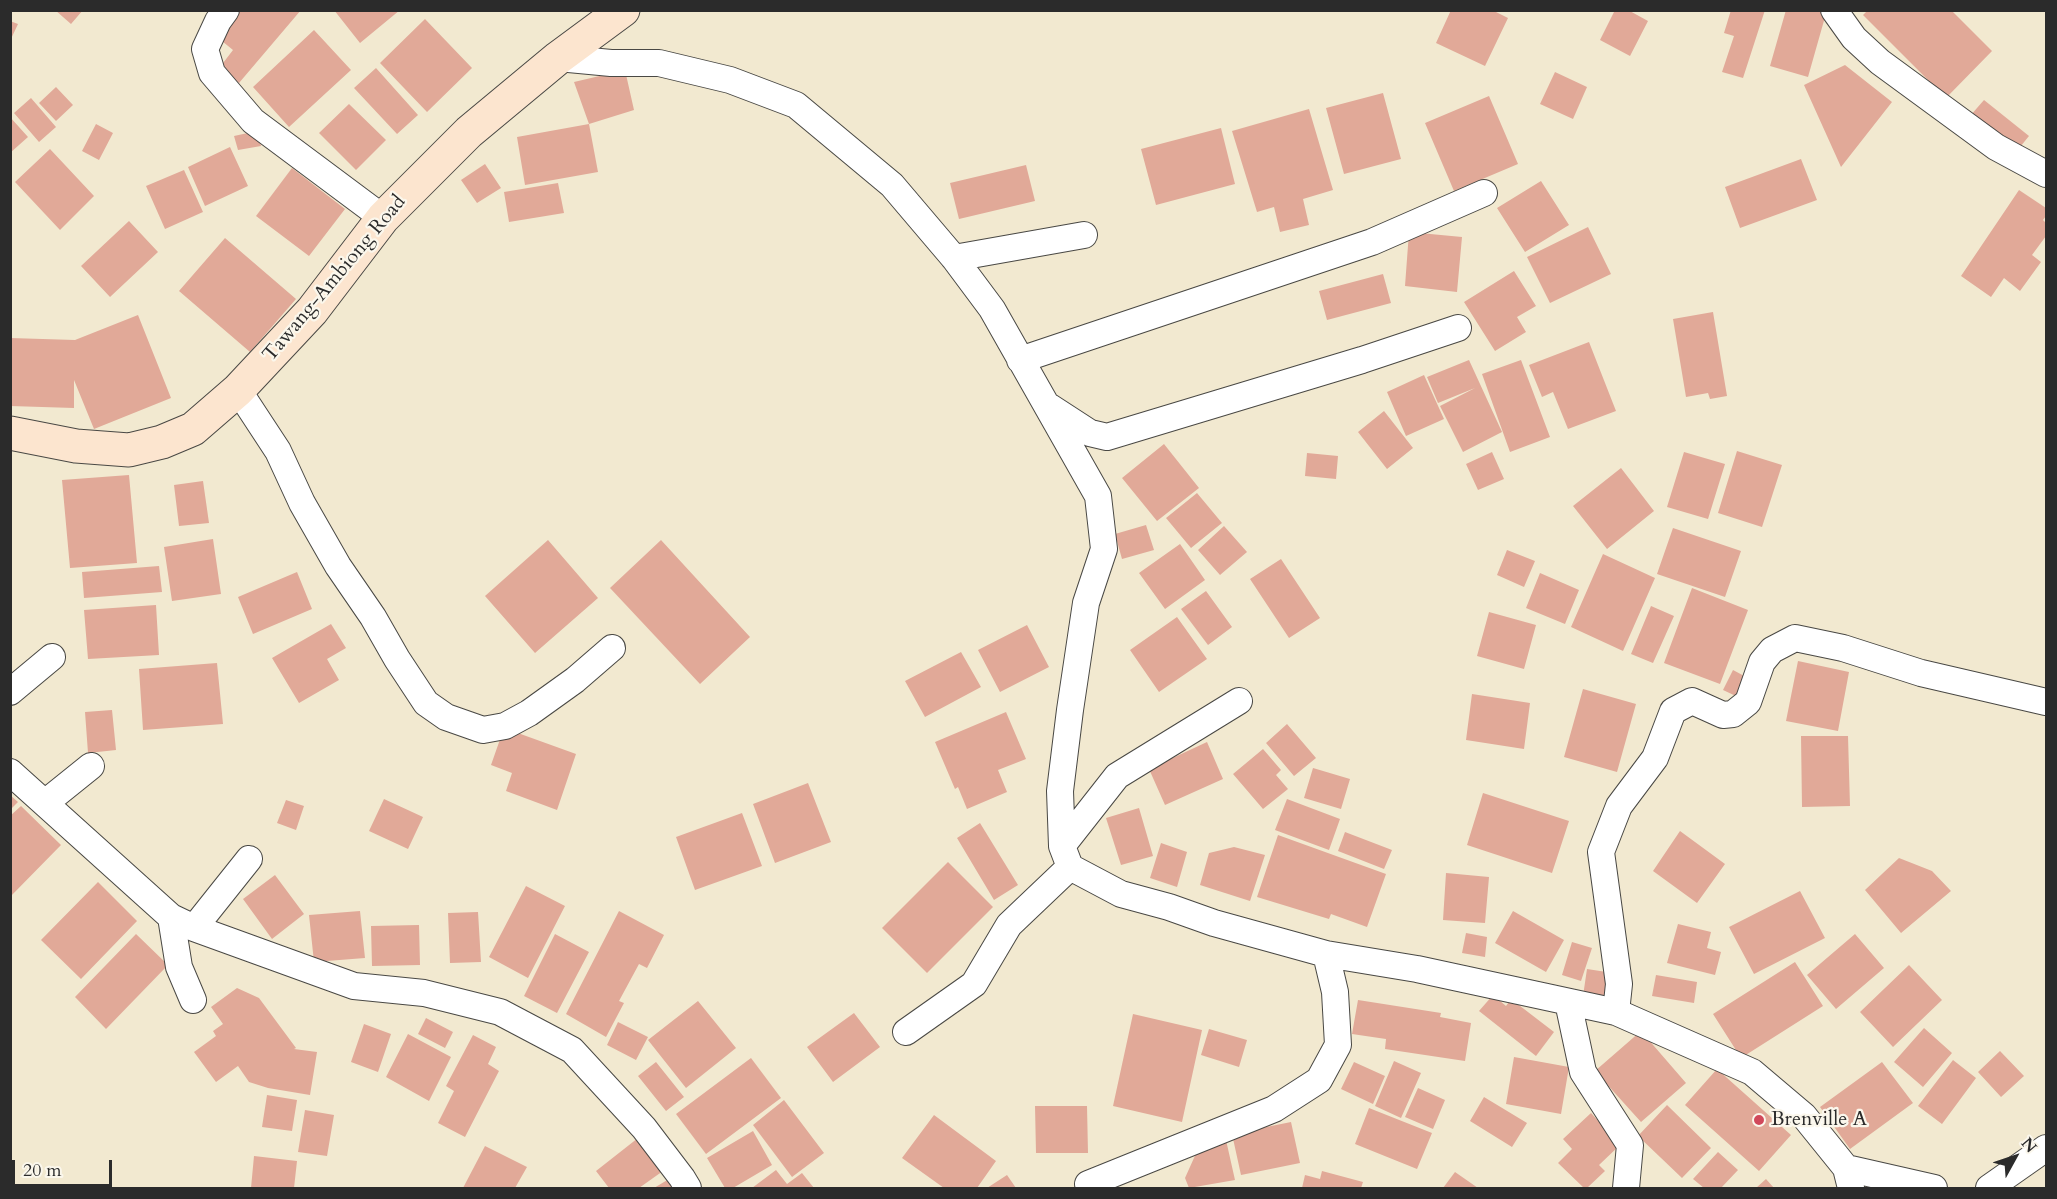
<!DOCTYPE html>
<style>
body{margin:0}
#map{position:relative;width:2057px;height:1199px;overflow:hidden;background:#f2e9d0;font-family:Cardo,serif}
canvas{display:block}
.frame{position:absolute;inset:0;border:12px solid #2b2b2b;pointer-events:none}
.north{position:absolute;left:1985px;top:1127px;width:60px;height:60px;-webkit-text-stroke:4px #fbf7ec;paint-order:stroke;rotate:50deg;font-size:16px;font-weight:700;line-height:24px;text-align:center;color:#2b2b2b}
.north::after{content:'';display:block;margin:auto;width:21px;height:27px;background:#2b2b2b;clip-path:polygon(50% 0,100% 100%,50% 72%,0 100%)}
.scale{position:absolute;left:12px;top:1160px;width:100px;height:27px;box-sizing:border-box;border:3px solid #2b2b2b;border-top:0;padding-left:8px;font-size:18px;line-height:21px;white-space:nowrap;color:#2b2b2b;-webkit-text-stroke:4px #fbf7ec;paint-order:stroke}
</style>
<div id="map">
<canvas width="2057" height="1199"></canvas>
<div class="frame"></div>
<div class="north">N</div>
<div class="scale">20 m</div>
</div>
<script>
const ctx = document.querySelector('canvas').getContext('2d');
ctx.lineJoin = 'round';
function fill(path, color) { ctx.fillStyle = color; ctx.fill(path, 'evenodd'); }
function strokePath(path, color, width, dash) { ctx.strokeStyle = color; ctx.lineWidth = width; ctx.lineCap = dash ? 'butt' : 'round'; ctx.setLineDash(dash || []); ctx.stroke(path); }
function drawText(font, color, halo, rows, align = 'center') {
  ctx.font = font + ' Cardo,serif'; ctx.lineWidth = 4.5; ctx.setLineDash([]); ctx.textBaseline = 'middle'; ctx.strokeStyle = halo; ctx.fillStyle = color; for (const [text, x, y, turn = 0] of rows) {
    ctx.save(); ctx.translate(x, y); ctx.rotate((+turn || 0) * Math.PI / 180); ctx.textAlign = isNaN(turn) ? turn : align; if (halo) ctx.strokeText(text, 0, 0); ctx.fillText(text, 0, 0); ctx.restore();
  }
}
fill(new Path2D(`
 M 55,10 L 83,10 L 71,24 Z
 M 239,10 L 301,10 L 239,83 L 220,67 L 233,50 L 217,37 Z
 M 334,10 L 400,10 L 360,43 Z
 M 1451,10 L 1492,10 L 1508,18 L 1485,66 L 1436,43 Z
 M 1615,10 L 1628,10 L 1648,21 L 1630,56 L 1600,40 Z
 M 1731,10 L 1765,10 L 1743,78 L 1722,72 L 1734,36 L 1724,33 Z
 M 1786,10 L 1827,10 L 1808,77 L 1770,66 Z
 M 1868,10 L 1951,10 L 1992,51 L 1946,98 L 1863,15 Z
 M 425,19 L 472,68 L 427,112 L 380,63 Z
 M 10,21 L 18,24 L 10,41 Z
 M 314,30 L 351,70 L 289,127 L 253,87 Z
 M 1845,65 L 1892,102 L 1841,167 L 1804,85 Z
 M 376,68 L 418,115 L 397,134 L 354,88 Z
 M 625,70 L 634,110 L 589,124 L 574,82 Z
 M 1555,72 L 1587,87 L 1573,119 L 1540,104 Z
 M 56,87 L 73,105 L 56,121 L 39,103 Z
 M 1383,93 L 1401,159 L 1344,174 L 1326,108 Z
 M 1489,96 L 1518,164 L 1454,191 L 1425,123 Z
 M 31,98 L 56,127 L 39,142 L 14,113 Z
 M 1984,100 L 2029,136 L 2016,152 L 1970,116 Z
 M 349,104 L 386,140 L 356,170 L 319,133 Z
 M 1309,109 L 1333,190 L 1303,199 L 1309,225 L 1280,232 L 1274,207 L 1257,212 L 1232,131 Z
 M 10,117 L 28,137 L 10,153 Z
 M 96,124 L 113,133 L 99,160 L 82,151 Z
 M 589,124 L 598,172 L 525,185 L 517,137 Z
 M 1221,128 L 1235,184 L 1156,205 L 1141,149 Z
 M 257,131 L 261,146 L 238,150 L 234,136 Z
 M 230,147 L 248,186 L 205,206 L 188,167 Z
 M 50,149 L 94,196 L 60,230 L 15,182 Z
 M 1801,159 L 1817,200 L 1740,228 L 1725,187 Z
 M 485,164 L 501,188 L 477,203 L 461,180 Z
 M 1026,165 L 1035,201 L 959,219 L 950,183 Z
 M 292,168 L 345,209 L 309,256 L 256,216 Z
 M 184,170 L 203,212 L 165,229 L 146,186 Z
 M 1541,181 L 1569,225 L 1525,252 L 1497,208 Z
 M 558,183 L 564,213 L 509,222 L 504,192 Z
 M 2019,190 L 2046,208 L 2046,216 L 2043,220 L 2046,223 L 2046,236 L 2032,255 L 2041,262 L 2020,291 L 2004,278 L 1991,297 L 1961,276 Z
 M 129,221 L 158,252 L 110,297 L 81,266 Z
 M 1588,227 L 1611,274 L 1550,303 L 1527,257 Z
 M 1409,232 L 1462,237 L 1457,292 L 1405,286 Z
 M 225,238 L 296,299 L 250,352 L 179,291 Z
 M 1514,271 L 1536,306 L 1517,317 L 1526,332 L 1495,351 L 1464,302 Z
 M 1383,274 L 1391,303 L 1327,320 L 1319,291 Z
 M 1713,312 L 1727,396 L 1710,399 L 1708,393 L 1686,397 L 1673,319 Z
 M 138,315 L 171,398 L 94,429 L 74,380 L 74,408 L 10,406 L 10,338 L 75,340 Z
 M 1589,342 L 1616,411 L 1568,429 L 1553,392 L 1542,397 L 1529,365 Z
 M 1469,360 L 1502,432 L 1463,452 L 1440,406 L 1475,388 L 1438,403 L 1427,377 Z
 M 1521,360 L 1550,437 L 1510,452 L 1482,374 Z
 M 1424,375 L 1444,419 L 1406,436 L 1387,392 Z
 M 1384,411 L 1413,448 L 1387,469 L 1358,432 Z
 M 1164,444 L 1199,488 L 1157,521 L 1122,478 Z
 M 1737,451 L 1782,465 L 1762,527 L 1718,513 Z
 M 1492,452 L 1504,479 L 1478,490 L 1466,464 Z
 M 1684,452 L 1725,464 L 1708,519 L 1667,507 Z
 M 1307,453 L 1338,456 L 1336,479 L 1305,476 Z
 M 1621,468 L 1654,511 L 1607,549 L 1573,506 Z
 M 129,475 L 137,563 L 70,568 L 62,480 Z
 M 203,481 L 209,523 L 179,526 L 174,485 Z
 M 1197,493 L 1222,523 L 1191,548 L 1166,518 Z
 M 1146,525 L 1154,550 L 1122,559 L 1115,534 Z
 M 1224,526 L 1247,552 L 1220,575 L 1198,550 Z
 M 1673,528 L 1741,551 L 1725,597 L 1657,574 Z
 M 213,539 L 221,594 L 172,601 L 164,547 Z
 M 548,540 L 598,598 L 535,653 L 485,596 Z
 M 661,540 L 750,637 L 700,684 L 610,588 Z
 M 1180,544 L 1205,580 L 1165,609 L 1139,573 Z
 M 1507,550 L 1535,561 L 1524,587 L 1497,575 Z
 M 1603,554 L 1655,578 L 1623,651 L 1571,627 Z
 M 1281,559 L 1320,618 L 1289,638 L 1250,579 Z
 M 159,566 L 162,592 L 84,598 L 82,572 Z
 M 297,572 L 312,609 L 253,634 L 238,597 Z
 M 1540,573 L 1579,590 L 1565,624 L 1526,608 Z
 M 1692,588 L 1748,610 L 1720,684 L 1664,663 Z
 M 1206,591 L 1232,627 L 1208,645 L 1181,609 Z
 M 156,605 L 159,655 L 88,659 L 84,610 Z
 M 1651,606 L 1674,616 L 1653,663 L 1631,654 Z
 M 1489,612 L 1536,625 L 1524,669 L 1477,656 Z
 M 1177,617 L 1207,659 L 1159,692 L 1130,650 Z
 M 331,624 L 346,648 L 327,659 L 339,680 L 299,703 L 272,658 Z
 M 1027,625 L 1049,667 L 1000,692 L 978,650 Z
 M 961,652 L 981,687 L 925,717 L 905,681 Z
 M 1798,661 L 1849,672 L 1838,731 L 1786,721 Z
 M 217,663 L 223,724 L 143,730 L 139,669 Z
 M 1733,670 L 1748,678 L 1738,697 L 1723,690 Z
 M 1583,689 L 1636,704 L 1617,772 L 1564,757 Z
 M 1472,694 L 1530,703 L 1524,749 L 1466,740 Z
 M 112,710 L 116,750 L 88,753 L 85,712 Z
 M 1006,712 L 1026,759 L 998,770 L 1007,792 L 967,809 L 958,787 L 955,789 L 935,742 Z
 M 1287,724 L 1316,758 L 1294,776 L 1266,743 Z
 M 504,728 L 576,754 L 557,810 L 506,791 L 512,773 L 491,765 Z
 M 1801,736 L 1848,736 L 1850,806 L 1802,807 Z
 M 1207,742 L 1223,779 L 1165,805 L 1149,769 Z
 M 1263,749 L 1281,770 L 1276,775 L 1288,789 L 1263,809 L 1233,774 Z
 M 1313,768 L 1350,779 L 1341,809 L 1304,798 Z
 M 808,783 L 831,842 L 775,863 L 753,804 Z
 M 1483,793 L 1569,821 L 1552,873 L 1467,845 Z
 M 10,795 L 18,802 L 10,810 Z
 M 384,799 L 423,817 L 408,849 L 369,831 Z
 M 1287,799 L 1340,819 L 1329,850 L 1275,830 Z
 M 286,800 L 304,806 L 296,830 L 277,823 Z
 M 21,806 L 61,845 L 10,897 L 10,816 Z
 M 1139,808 L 1153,856 L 1121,865 L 1106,818 Z
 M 742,813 L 762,866 L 695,890 L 676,837 Z
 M 980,823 L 1018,885 L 994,900 L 957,838 Z
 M 1680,831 L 1725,864 L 1697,903 L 1653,871 Z
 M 1345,832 L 1392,850 L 1384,869 L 1338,851 Z
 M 1278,835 L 1386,874 L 1367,927 L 1331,914 L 1329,919 L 1257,897 Z
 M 1161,843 L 1187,852 L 1177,887 L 1150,878 Z
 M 1234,847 L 1265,855 L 1250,901 L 1200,885 L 1209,853 Z
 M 1899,858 L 1932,871 L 1951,891 L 1901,933 L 1865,890 Z
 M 948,862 L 993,907 L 927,973 L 882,928 Z
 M 1446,873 L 1489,877 L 1485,923 L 1443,920 Z
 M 275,875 L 304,914 L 272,939 L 243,899 Z
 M 98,882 L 137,921 L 81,979 L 41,940 Z
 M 526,886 L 565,906 L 528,978 L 489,957 Z
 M 1800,891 L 1825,938 L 1754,974 L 1729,927 Z
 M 360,911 L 365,958 L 314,962 L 309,915 Z
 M 619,911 L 664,935 L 647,968 L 639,964 L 619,1001 L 624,1003 L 606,1037 L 566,1014 Z
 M 1513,911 L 1564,940 L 1546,972 L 1495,943 Z
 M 478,912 L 481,962 L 450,963 L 448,913 Z
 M 1678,924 L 1711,932 L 1707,948 L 1721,952 L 1715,975 L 1667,963 Z
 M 419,925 L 420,965 L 372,966 L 371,926 Z
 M 1466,933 L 1487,937 L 1485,957 L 1462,953 Z
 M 136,934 L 168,965 L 106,1029 L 75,997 Z
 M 555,934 L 589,952 L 557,1013 L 524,996 Z
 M 1855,934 L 1884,968 L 1836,1009 L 1807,975 Z
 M 1572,942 L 1592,948 L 1581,981 L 1562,975 Z
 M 1795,962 L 1823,1006 L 1741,1058 L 1713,1014 Z
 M 1909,965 L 1942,1000 L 1893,1047 L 1860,1012 Z
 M 1587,969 L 1613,973 L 1611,1000 L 1583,996 Z
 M 1656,975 L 1697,982 L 1694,1003 L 1652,996 Z
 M 237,988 L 259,998 L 296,1048 L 294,1049 L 317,1052 L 310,1095 L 268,1088 L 249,1082 L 238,1066 L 216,1082 L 194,1052 L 216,1036 L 213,1031 L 223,1024 L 211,1007 Z
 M 1493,995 L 1506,1006 L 1511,999 L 1554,1032 L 1536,1056 L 1479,1011 Z
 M 1358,1000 L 1441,1013 L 1440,1017 L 1471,1023 L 1465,1061 L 1385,1049 L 1386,1039 L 1352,1034 Z
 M 698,1001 L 736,1048 L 686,1088 L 648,1040 Z
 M 854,1013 L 880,1047 L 833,1082 L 807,1047 Z
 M 1133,1014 L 1202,1030 L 1182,1122 L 1113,1106 Z
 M 426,1018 L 453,1032 L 445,1048 L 418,1034 Z
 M 618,1022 L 648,1037 L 636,1060 L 607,1045 Z
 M 364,1024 L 391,1034 L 378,1072 L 351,1062 Z
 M 1924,1028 L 1952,1053 L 1923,1087 L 1894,1062 Z
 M 1209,1029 L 1247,1040 L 1239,1067 L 1201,1055 Z
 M 1641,1031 L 1686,1083 L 1641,1122 L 1595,1071 Z
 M 408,1034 L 451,1057 L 429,1101 L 386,1077 Z
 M 473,1035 L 496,1047 L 488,1064 L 499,1071 L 465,1137 L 438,1123 L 454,1091 L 446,1086 Z
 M 2000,1051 L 2024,1076 L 2001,1097 L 1978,1072 Z
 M 1514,1057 L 1569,1067 L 1561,1114 L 1506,1104 Z
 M 751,1058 L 781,1098 L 706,1154 L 676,1114 Z
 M 1953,1060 L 1976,1078 L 1942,1124 L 1918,1106 Z
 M 1394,1061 L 1421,1073 L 1401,1118 L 1375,1106 Z
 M 656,1062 L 684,1097 L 666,1111 L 638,1076 Z
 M 1354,1062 L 1385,1076 L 1373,1104 L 1341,1089 Z
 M 1882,1062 L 1913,1103 L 1850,1149 L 1820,1107 Z
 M 1717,1069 L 1791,1135 L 1759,1171 L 1685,1105 Z
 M 1418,1088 L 1445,1100 L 1433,1129 L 1405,1117 Z
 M 267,1095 L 297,1100 L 292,1131 L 262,1127 Z
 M 1484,1097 L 1527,1123 L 1512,1147 L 1470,1121 Z
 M 784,1100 L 824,1153 L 792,1177 L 753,1125 Z
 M 1667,1105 L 1711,1148 L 1682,1178 L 1638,1136 Z
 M 1035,1106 L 1087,1106 L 1088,1153 L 1036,1153 Z
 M 1369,1108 L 1432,1133 L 1417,1169 L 1355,1144 Z
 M 305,1110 L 334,1115 L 327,1156 L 298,1152 Z
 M 1591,1113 L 1620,1145 L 1599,1165 L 1605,1171 L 1587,1188 L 1584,1188 L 1558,1163 L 1572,1149 L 1563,1139 Z
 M 934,1115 L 996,1161 L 977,1188 L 944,1188 L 902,1158 Z
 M 1291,1122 L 1300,1163 L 1241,1175 L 1232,1134 Z
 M 753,1131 L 772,1165 L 733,1188 L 725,1188 L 707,1158 Z
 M 638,1138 L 663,1171 L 639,1188 L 609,1188 L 596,1171 Z
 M 1226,1140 L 1235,1180 L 1189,1188 L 1185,1178 L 1198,1149 Z
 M 485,1146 L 527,1167 L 515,1188 L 463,1188 Z
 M 1718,1152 L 1738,1170 L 1721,1188 L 1704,1188 L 1693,1179 Z
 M 254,1156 L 297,1161 L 294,1188 L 251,1188 Z
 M 776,1170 L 787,1184 L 802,1173 L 814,1188 L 752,1188 Z
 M 1322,1171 L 1363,1182 L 1361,1188 L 1302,1188 L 1305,1175 L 1320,1179 Z
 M 1455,1172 L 1478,1188 L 1443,1188 Z
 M 1007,1175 L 1016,1188 L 987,1188 Z
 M 669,1179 L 676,1188 L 654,1188 Z
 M 1766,1179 L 1774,1188 L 1756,1188 Z`), '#e1a998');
const street = new Path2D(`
 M 226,10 L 218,21 L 205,49 L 212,73 L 253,121 L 383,218
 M 1834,10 L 1854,38 L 1880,62 L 1996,147 L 2046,174
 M 558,58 L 611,63 L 659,63 L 730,80 L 796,105 L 892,185 L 954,258 L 992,309 L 1098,496 L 1104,549 L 1086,603 L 1070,710 L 1060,791 L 1062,846 L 1070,867 L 1121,894 L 1169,907 L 1214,923 L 1326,954 L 1417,969 L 1616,1012 L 1752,1072 L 1804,1116 L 1846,1168 L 1851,1188
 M 954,258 L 1084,235
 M 1020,360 L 1372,242 L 1484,193
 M 238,390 L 278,451 L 302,503 L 338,566 L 373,617 L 397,659 L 426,703 L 446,717 L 483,730 L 505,726 L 529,713 L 575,680 L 612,648
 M 1050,407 L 1090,433 L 1107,437 L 1362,360 L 1458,328
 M 10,692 L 52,657
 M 10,772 L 171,917 L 194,928 L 354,986 L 424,993 L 500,1012 L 572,1050 L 644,1128 L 682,1178 L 688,1188
 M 45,803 L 91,766
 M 1062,846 L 1117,776 L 1239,701
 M 171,917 L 179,967 L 193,1000
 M 194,928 L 249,859
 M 1568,1002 L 1583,1072 L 1630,1145 L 1626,1188
 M 1616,1012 L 1619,984 L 1601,852 L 1619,806 L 1655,758 L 1673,711 L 1692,701 L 1723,715 L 1733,714 L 1748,702 L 1762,662 L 1772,650 L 1795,638 L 1843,648 L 1921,673 L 2046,702
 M 906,1032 L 974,984 L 1009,925 L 1070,867
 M 1846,1168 L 1934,1188
 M 1088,1184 L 1274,1109 L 1319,1080 L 1338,1045 L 1335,992 L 1326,954
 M 1989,1188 L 2046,1148`);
const secondary = new Path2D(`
 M 10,433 L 76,446 L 129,450 L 162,442 L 193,429 L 238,390 L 312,311 L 383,218 L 469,132 L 558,58 L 623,10`);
strokePath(street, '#494844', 28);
strokePath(secondary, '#494844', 35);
strokePath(street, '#fff', 26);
strokePath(secondary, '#fce5cf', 33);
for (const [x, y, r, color] of [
 [1759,1120,6,"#d1495b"]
]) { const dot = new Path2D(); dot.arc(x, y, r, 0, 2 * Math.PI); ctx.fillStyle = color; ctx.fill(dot); strokePath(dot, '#fbf7ec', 2); }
drawText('20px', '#2b2b2b', '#fbf7ec', [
 ["Tawang-Ambiong Road",335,279,-50]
]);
drawText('20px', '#2b2b2b', '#fbf7ec', [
 ["Brenville A",1771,1120]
], 'left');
</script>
